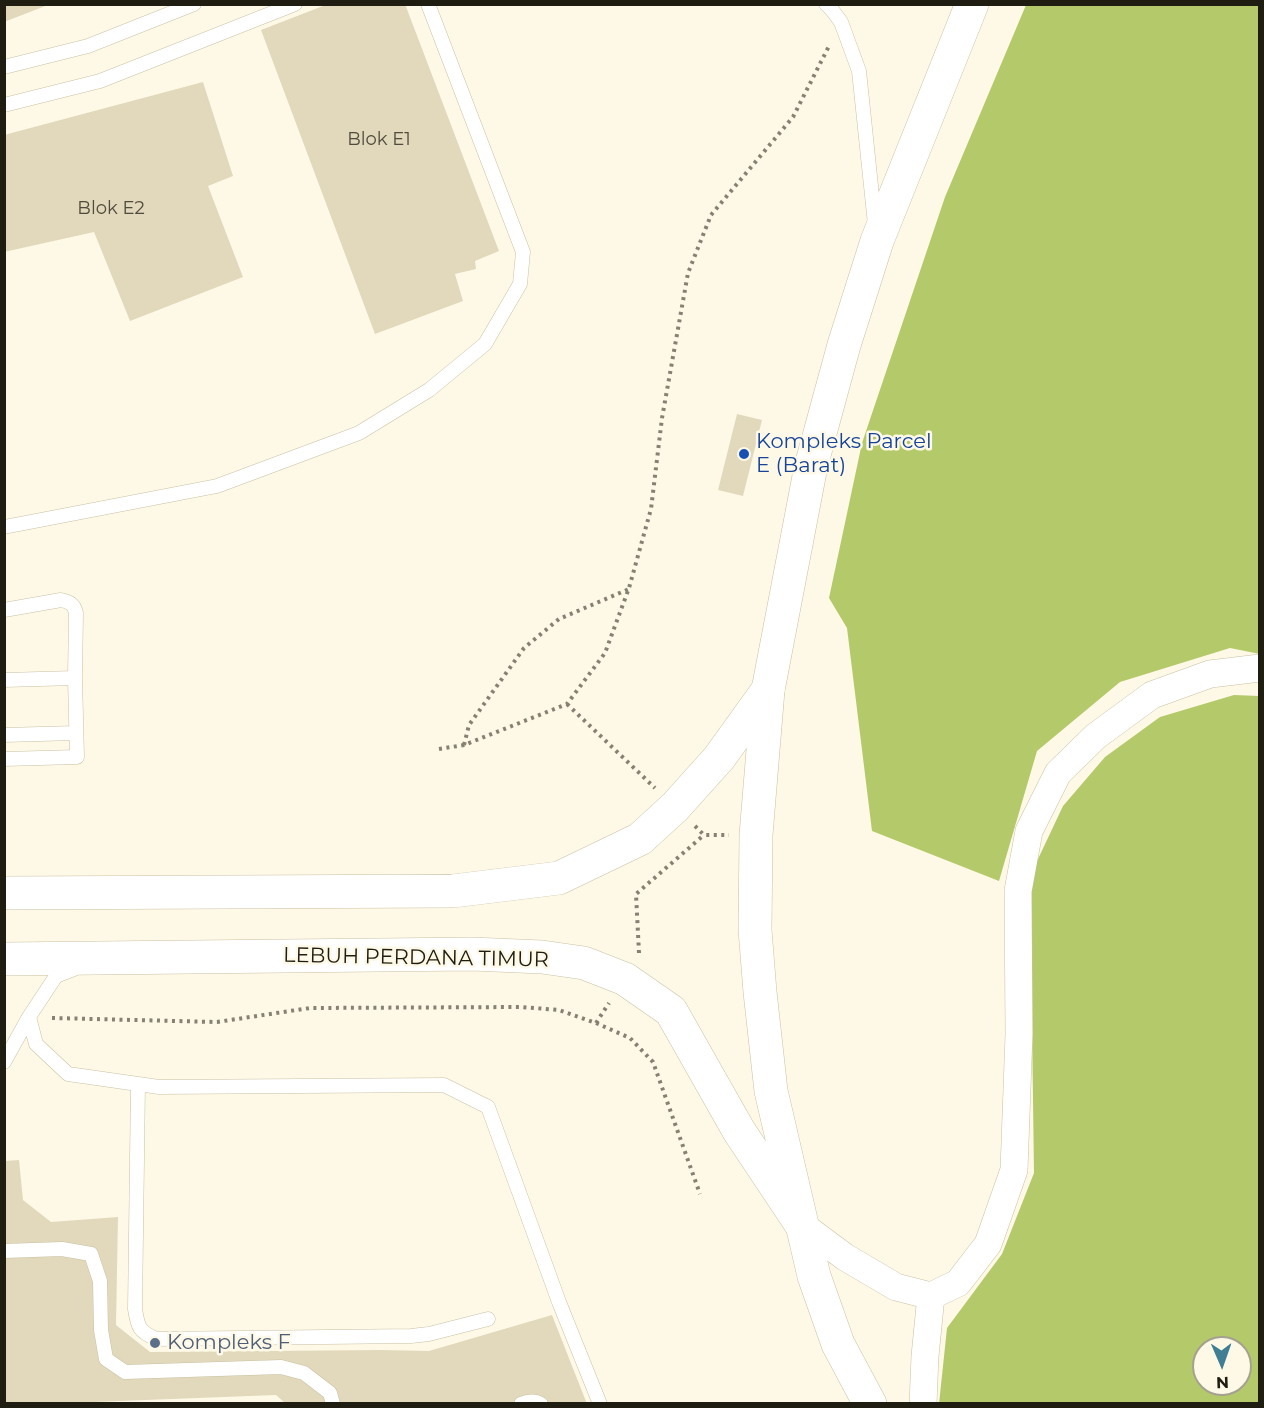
<!DOCTYPE html>
<style>
body{margin:0}
#map{position:relative;width:1264px;height:1408px;overflow:hidden;background:#fef9e7;font-family:Montserrat,sans-serif}
canvas{display:block}
.frame{position:absolute;inset:0;border:6px solid #1f1c11;pointer-events:none}
.north{position:absolute;left:1192px;top:1336px;width:60px;height:60px;box-sizing:border-box;background:#fef9e7;border:2px solid #a5a191;border-radius:50%;rotate:178deg;font-size:16px;font-weight:700;line-height:24px;text-align:center;color:#1f1c11}
.north::after{content:'';display:block;margin:auto;width:21px;height:27px;background:#3f7e93;clip-path:polygon(50% 0,100% 100%,50% 72%,0 100%)}
</style>
<div id="map">
<canvas width="1264" height="1408"></canvas>
<div class="frame"></div>
<div class="north">N</div>
</div>
<script>
const ctx = document.querySelector('canvas').getContext('2d');
ctx.lineJoin = 'round';
function fill(path, color) { ctx.fillStyle = color; ctx.fill(path, 'evenodd'); }
function strokePath(path, color, width, dash) { ctx.strokeStyle = color; ctx.lineWidth = width; ctx.lineCap = dash ? 'butt' : 'round'; ctx.setLineDash(dash || []); ctx.stroke(path); }
function drawText(font, color, halo, rows, align = 'center') {
  ctx.font = font + ' Montserrat,sans-serif'; ctx.lineWidth = 5; ctx.setLineDash([]); ctx.textBaseline = 'middle'; ctx.strokeStyle = halo; ctx.fillStyle = color; for (const [text, x, y, turn = 0] of rows) {
    ctx.save(); ctx.translate(x, y); ctx.rotate((+turn || 0) * Math.PI / 180); ctx.textAlign = isNaN(turn) ? turn : align; if (halo) ctx.strokeText(text, 0, 0); ctx.fillText(text, 0, 0); ctx.restore();
  }
}
fill(new Path2D(`
 M 1026,5 L 1259,5 L 1260,654 L 1230,648 L 1120,682 L 1037,751 L 999,881 L 872,831 L 847,628 L 829,598 L 862,443 L 945,197 Z
 M 1234,695 L 1259,696 L 1259,1403 L 939,1404 L 947,1328 L 1002,1254 L 1034,1173 L 1030,876 L 1063,806 L 1105,757 L 1160,717 ZM 1204,1348 L 1240,1348 L 1240,1384 L 1204,1384 Z`), '#b4c969');
fill(new Path2D(`
 M 328,4 L 405,4 L 499,251 L 475,261 L 476,269 L 455,274 L 463,301 L 375,334 L 261,30 Z
 M 4,5 L 48,5 L 4,22 Z
 M 203,82 L 233,176 L 208,186 L 243,277 L 130,321 L 94,232 L 4,252 L 4,135 Z
 M 737,414 L 762,420 L 743,496 L 718,490 Z
 M 19,1160 L 23,1200 L 51,1222 L 118,1217 L 116,1325 L 150,1352 L 381,1350 L 429,1351 L 552,1315 L 587,1404 L 286,1404 L 276,1395 L 94,1402 L 94,1404 L 4,1404 L 4,1161 Z`), '#e2d9bc');
const service = new Path2D(`
 M 826,4 L 832,10 L 841,22 L 859,71 L 875,224
 M 4,67 L 88,46 L 194,4
 M 4,105 L 100,81 L 295,4
 M 4,527 L 217,486 L 359,433 L 429,390 L 485,344 L 520,284 L 523,252 L 428,4
 M 4,610 L 61,600 C 70,602 74,604 76,613 L 75,678 L 77,757 L 4,759
 M 4,680 L 75,678
 M 4,735 L 76,733
 M 29,1017 L 36,1044 L 68,1074 L 159,1087 L 444,1085 L 488,1107 L 559,1302 L 600,1404
 M 4,1062 L 29,1017 L 56,976 L 74,969
 M 138,1084 L 135,1309 C 138,1328 139,1331 156,1339 L 411,1336 L 429,1334 L 488,1319
 M 4,1251 L 62,1249 L 91,1254 L 100,1281 L 101,1330 L 106,1359 L 125,1372 L 281,1367 L 304,1373 L 330,1393 L 333,1404
 M 521,1404 C 528,1401 534,1400 541,1404`);
const minor = new Path2D(`
 M 802,1225 L 845,1257 L 896,1287 L 931,1296 L 958,1283 L 988,1244 L 1014,1170 L 1019,1034 L 1018,891 L 1029,831 L 1058,773 L 1096,736 L 1152,695 L 1210,674 L 1260,668
 M 923,1404 L 925,1356 L 931,1296`);
const secondary = new Path2D(`
 M 4,893 L 453,891 L 559,878 L 640,839 L 675,807 L 719,758 L 768,690
 M 4,959 L 472,954 L 542,957 L 584,963 L 625,979 L 671,1011 L 739,1131 L 801,1224`);
const primary = new Path2D(`
 M 870,1404 L 838,1344 L 814,1276 L 771,1091 L 760,992 L 755,930 L 756,835 L 768,690 L 811,466 L 844,345 L 877,241 L 972,4`);
strokePath(service, '#c9c1a4', 15);
strokePath(minor, '#c9c1a4', 28);
strokePath(secondary, '#c9c1a4', 34);
strokePath(primary, '#c9c1a4', 34);
strokePath(new Path2D(`
 M 567,704 L 655,788
 M 464,745 L 469,725 L 524,648 L 559,619 L 629,589
 M 439,749 L 464,745 L 567,704 L 605,653 L 629,588 L 651,509 L 662,418 L 688,273 L 711,215 L 793,117 L 829,46
 M 695,826 L 704,835 L 729,835
 M 639,953 L 636,894 L 704,835
 M 52,1018 L 217,1022 L 310,1008 L 521,1007 L 559,1010 L 596,1023 L 630,1038 L 653,1062 L 700,1194
 M 596,1023 L 609,1003`), '#858173', 4, [3, 4.5]);
strokePath(service, '#fff', 14);
strokePath(minor, '#fff', 27);
strokePath(secondary, '#fff', 33);
strokePath(primary, '#fff', 33);
for (const [x, y, r, color] of [
 [744,454,6,"#1a4fb4"],
 [155,1343,6,"#5c6f8a"]
]) { const dot = new Path2D(); dot.arc(x, y, r, 0, 2 * Math.PI); ctx.fillStyle = color; ctx.fill(dot); strokePath(dot, '#fef9e7', 2); }
drawText('18px', '#504b3c', null, [
 ["Blok E1",379,140],
 ["Blok E2",111,209]
]);
drawText('21px', '#164399', '#fef9e7', [
 ["Kompleks Parcel",756,442],
 ["E (Barat)",756,466]
], 'left');
drawText('21px', '#1f1c11', '#fef9e7', [
 ["LEBUH PERDANA TIMUR",416,958,1]
]);
drawText('21px', '#4e5e75', '#fef9e7', [
 ["Kompleks F",167,1343]
], 'left');
</script>
